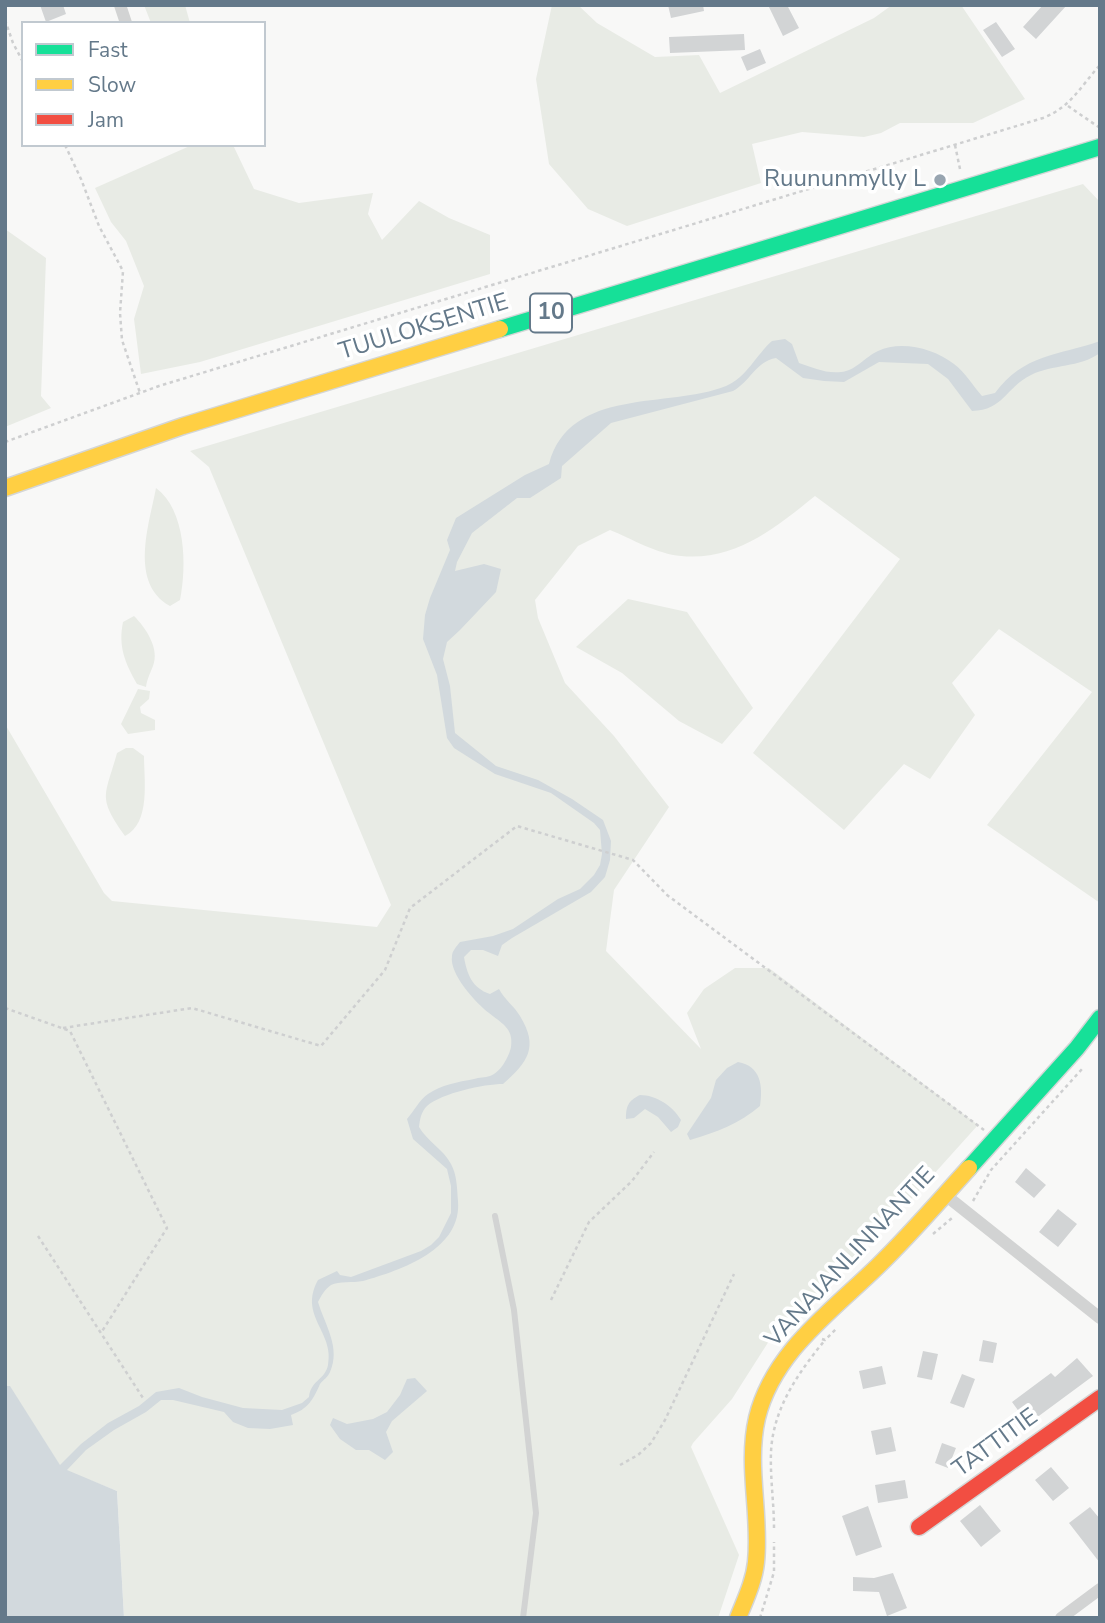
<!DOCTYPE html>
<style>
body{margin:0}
#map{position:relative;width:1105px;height:1623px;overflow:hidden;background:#f8f8f7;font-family:"Nunito Sans",sans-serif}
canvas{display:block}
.frame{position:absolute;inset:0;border:7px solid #64798a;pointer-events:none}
.legend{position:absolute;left:21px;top:21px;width:245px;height:126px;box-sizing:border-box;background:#fff;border:2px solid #c1c9d0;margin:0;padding:9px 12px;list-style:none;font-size:21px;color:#64798a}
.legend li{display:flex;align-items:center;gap:14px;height:35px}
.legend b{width:35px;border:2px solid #c1c9d0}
</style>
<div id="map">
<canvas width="1105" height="1623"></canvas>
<div class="frame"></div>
<ul class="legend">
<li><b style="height:9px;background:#16e098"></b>Fast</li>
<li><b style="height:9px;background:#ffcf43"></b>Slow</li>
<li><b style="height:9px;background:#f24e42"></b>Jam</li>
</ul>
</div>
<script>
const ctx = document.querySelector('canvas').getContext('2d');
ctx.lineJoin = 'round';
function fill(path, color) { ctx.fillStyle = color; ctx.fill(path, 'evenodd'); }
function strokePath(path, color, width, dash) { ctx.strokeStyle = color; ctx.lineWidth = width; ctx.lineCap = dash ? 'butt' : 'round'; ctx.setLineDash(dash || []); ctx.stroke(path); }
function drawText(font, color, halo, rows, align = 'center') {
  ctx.font = font + ' "Nunito Sans",sans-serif'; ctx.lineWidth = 7; ctx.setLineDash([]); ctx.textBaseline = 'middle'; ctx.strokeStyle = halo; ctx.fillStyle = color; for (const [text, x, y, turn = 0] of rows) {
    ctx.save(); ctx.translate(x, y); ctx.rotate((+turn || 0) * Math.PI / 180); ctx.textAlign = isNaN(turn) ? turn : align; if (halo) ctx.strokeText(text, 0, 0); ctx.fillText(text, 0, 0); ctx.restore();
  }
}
fill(new Path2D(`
 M 144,5 L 185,5 L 190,23 L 151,23 Z
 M 552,5 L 578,5 L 597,23 L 655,57 L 699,55 L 720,93 L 874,18 L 892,5 L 961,5 L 1025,99 L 973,123 L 900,123 L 881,133 L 864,137 L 802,132 L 752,144 L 761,183 L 627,226 L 588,209 L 549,164 L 536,79 Z
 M 192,145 L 233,145 L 254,189 L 299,203 L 373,193 L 368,214 L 382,240 L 419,201 L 449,218 L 490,235 L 490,274 L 200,362 L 141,374 L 134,319 L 144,286 L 126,241 L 111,222 L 95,188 Z
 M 1083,184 L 1100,202 L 1100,903 L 987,825 L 1092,692 L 999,629 L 952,683 L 975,715 L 930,779 L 904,764 L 844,830 L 753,753 L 900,559 L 815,496 C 775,528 736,561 681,556 C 657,554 632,539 610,530 L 578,546 L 535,600 L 538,618 L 565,683 L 614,736 L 669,807 L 614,890 L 606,951 L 701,1049 L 687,1013 L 704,989 L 735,968 L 769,968 L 978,1125 L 897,1215 L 769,1341 L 732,1399 L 693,1443 L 691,1447 L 739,1555 L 718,1618 L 124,1618 L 117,1491 L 62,1469 L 10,1387 L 5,1386 L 5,724 L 104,893 L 112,901 L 377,927 L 391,905 L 209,467 L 190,451 Z
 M 5,229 L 46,258 L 41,396 L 51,408 L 5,427 Z
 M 156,488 C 186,510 187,566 180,600 L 170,606 C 129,583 149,525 156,488 Z
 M 628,599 L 687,612 L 753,708 L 722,744 L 679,721 L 622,673 L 576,647 Z
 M 134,616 C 146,628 160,649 153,666 C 150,674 147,679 146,687 L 137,684 C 125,663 118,646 123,622 Z
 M 138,689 L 150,691 L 149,699 L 140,707 L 141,713 L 155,720 L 155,730 L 128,734 L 121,724 Z
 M 126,748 L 133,748 L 144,756 C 144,780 151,823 125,836 C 97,796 105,797 117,753 Z`), '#e8ebe5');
fill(new Path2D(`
 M 785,339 L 792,344 L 799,363 C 812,367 826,374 841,372 C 855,371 865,357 878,351 C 900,340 934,348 954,364 C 965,372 973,386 982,396 L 995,393 C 1024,354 1057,356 1100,341 L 1100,353 C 1079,368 1053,364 1031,375 C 1005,388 1004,410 972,411 L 948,379 L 928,364 L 879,362 L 844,382 L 824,381 L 803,378 L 776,358 C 756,361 750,382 733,391 L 611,423 L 562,466 L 561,478 L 530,498 L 517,498 L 472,533 L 457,562 L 455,571 L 484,564 L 501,569 L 496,592 L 460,630 L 447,642 L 443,659 L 450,686 L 455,733 L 496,766 L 538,780 L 572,799 L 603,820 L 611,841 L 610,860 L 605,877 L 591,892 L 512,938 L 502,945 L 498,956 L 483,950 L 471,950 L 464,957 C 467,974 472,988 490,994 L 499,989 C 505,1000 514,1006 520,1016 C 539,1047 528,1062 503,1084 C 484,1084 442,1093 427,1106 C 421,1112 420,1119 419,1127 C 427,1141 443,1149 451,1164 C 457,1175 457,1188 458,1201 C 462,1249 402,1270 363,1281 C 353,1283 339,1281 331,1285 C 325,1289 321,1296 318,1302 C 325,1325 341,1348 330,1372 C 328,1377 323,1380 320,1384 C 313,1400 308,1409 291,1415 L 293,1425 L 270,1429 L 248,1428 L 233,1422 L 224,1412 L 173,1400 L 161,1400 L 146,1412 L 114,1430 L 86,1450 L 67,1470 L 117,1491 L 124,1618 L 5,1618 L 5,1386 L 10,1386 L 60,1465 L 81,1444 L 108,1423 L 139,1406 L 156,1392 L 179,1388 L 202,1397 L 243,1408 L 282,1410 L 302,1403 L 309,1397 C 311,1380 325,1380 328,1365 C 335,1332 298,1316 318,1280 L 337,1271 L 340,1275 L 351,1277 L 421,1251 L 431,1245 L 439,1237 L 451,1213 L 451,1186 L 447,1169 L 413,1139 L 407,1119 C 414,1111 420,1099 428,1094 C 441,1085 458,1082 474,1079 C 479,1077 485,1078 490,1076 C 500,1073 509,1057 511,1047 C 514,1028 501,1023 489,1013 C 476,1003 449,974 452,956 C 452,951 457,946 460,942 L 493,936 L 513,929 L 558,899 L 580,889 L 594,875 L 600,865 L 602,854 L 600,830 L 594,823 L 551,793 L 495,774 L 454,748 L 447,738 L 437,675 L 423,639 L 425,615 L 430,598 L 450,550 L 447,540 L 456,518 L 525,475 L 549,464 C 570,386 669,409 726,386 C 746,378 757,354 772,341 Z
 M 738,1062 C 761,1066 763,1086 760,1106 C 739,1124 717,1132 690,1140 L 687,1134 L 711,1098 L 716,1080 L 727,1068 Z
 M 640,1095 C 656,1095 673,1106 681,1120 L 678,1127 L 671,1132 L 658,1117 L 645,1109 L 634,1118 L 626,1119 C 626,1106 628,1101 640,1095 Z
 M 415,1378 L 427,1391 L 392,1421 L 386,1432 L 393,1452 L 385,1460 L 369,1450 L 356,1450 L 340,1439 L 330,1425 L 333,1418 L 347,1424 L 373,1419 L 387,1412 L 400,1395 L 407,1379 Z`), '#d2d9dd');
fill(new Path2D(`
 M 40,5 L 63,5 L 66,14 L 46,22 Z
 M 668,5 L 703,5 L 704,11 L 671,18 Z
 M 768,5 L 787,5 L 799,28 L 783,36 Z
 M 1043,5 L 1067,5 L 1036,39 L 1023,27 Z
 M 996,22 L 1015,49 L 1002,57 L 983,30 Z
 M 744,34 L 745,50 L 670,53 L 669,37 Z
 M 760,49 L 766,63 L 747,71 L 741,57 Z
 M 1026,1168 L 1046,1185 L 1034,1198 L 1015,1182 Z
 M 1058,1209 L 1077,1224 L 1058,1247 L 1039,1232 Z
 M 983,1340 L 997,1343 L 993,1363 L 979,1361 Z
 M 923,1351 L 938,1354 L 932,1380 L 917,1377 Z
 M 1077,1358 L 1093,1376 L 1028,1424 L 1012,1402 L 1051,1373 L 1055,1377 Z
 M 882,1366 L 886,1384 L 863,1389 L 859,1371 Z
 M 962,1374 L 975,1379 L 964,1408 L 950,1403 Z
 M 891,1427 L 896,1451 L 876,1455 L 871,1431 Z
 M 942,1443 L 956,1448 L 948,1468 L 935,1463 Z
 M 1051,1467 L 1069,1488 L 1053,1501 L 1035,1480 Z
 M 905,1480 L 908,1498 L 878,1503 L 875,1485 Z
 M 980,1505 L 1001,1531 L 981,1547 L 960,1521 Z
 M 868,1506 L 882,1547 L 856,1556 L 842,1516 Z
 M 1090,1507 L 1100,1519 L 1100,1563 L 1069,1523 Z
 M 893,1573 L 907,1608 L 887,1616 L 879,1592 L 853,1591 L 853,1577 L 874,1578 Z`), '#d2d4d5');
const fast = new Path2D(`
 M 500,329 L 1100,147
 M 969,1168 L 1077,1048 L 1100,1018`);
const slow = new Path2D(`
 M 5,488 L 183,426 L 500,329
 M 738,1618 C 745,1600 754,1582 756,1562 C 761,1514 746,1466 757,1418 C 773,1352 832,1311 878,1266 C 910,1235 939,1201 969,1168`);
const jam = new Path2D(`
 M 919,1527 L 1100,1398`);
strokePath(fast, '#d4d6d6', 19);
strokePath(slow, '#d4d6d6', 19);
strokePath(jam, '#d4d6d6', 19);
strokePath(new Path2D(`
 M 5,20 L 13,43 L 23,62
 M 1068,106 L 1100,128
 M 65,145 L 81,179 L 99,226 L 123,271 L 120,313 L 122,340 L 140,393
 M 955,145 L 960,169
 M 5,442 L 159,386 L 1043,118 C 1071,107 1080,87 1100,65
 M 5,1008 L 70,1031 L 167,1228 L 101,1333
 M 63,1028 L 192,1008 L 321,1046 L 385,970 L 410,908 L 517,826 L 633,860 L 667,895 L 984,1130
 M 973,1201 L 991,1170 L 1082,1069
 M 933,1234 L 952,1218
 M 38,1236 L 143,1398
 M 551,1300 L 589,1222 L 632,1181 L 654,1152
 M 822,1339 L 825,1340 L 836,1329
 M 620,1465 L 638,1455 L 651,1443 L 665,1420 L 734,1274
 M 774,1528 C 774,1503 770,1477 771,1452 C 773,1408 799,1372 825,1340
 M 760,1618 L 774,1572 L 774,1542`), '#cecfd0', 2.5, [3.5, 3.5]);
strokePath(new Path2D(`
 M 495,1216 L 514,1310 L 536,1513 L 523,1618`), '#d2d3d3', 6);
strokePath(new Path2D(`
 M 120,5 L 126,23
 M 944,1194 L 1100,1318
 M 1061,1618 L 1100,1589`), '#d2d3d3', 12);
strokePath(fast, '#16e098', 16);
strokePath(slow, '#ffcf43', 16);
strokePath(jam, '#f24e42', 16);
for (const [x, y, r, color] of [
 [940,180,7,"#98a5b0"]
]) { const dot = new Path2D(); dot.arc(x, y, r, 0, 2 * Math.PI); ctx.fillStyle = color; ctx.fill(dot); strokePath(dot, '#fff', 2.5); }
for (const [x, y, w] of [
 [551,313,42]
]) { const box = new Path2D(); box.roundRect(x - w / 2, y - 19.5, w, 39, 5); ctx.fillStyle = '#fff'; ctx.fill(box); strokePath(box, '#64798a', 2); }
drawText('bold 23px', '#64798a', null, [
 ["10",551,313]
]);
drawText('24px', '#64798a', '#fff', [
 ["Ruununmylly L",926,180]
], 'right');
drawText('24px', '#64798a', '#fff', [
 ["TUULOKSENTIE",424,328,-17],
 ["VANAJANLINNANTIE",851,1258,-47],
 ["TATTITIE",996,1444,-36]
]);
</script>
